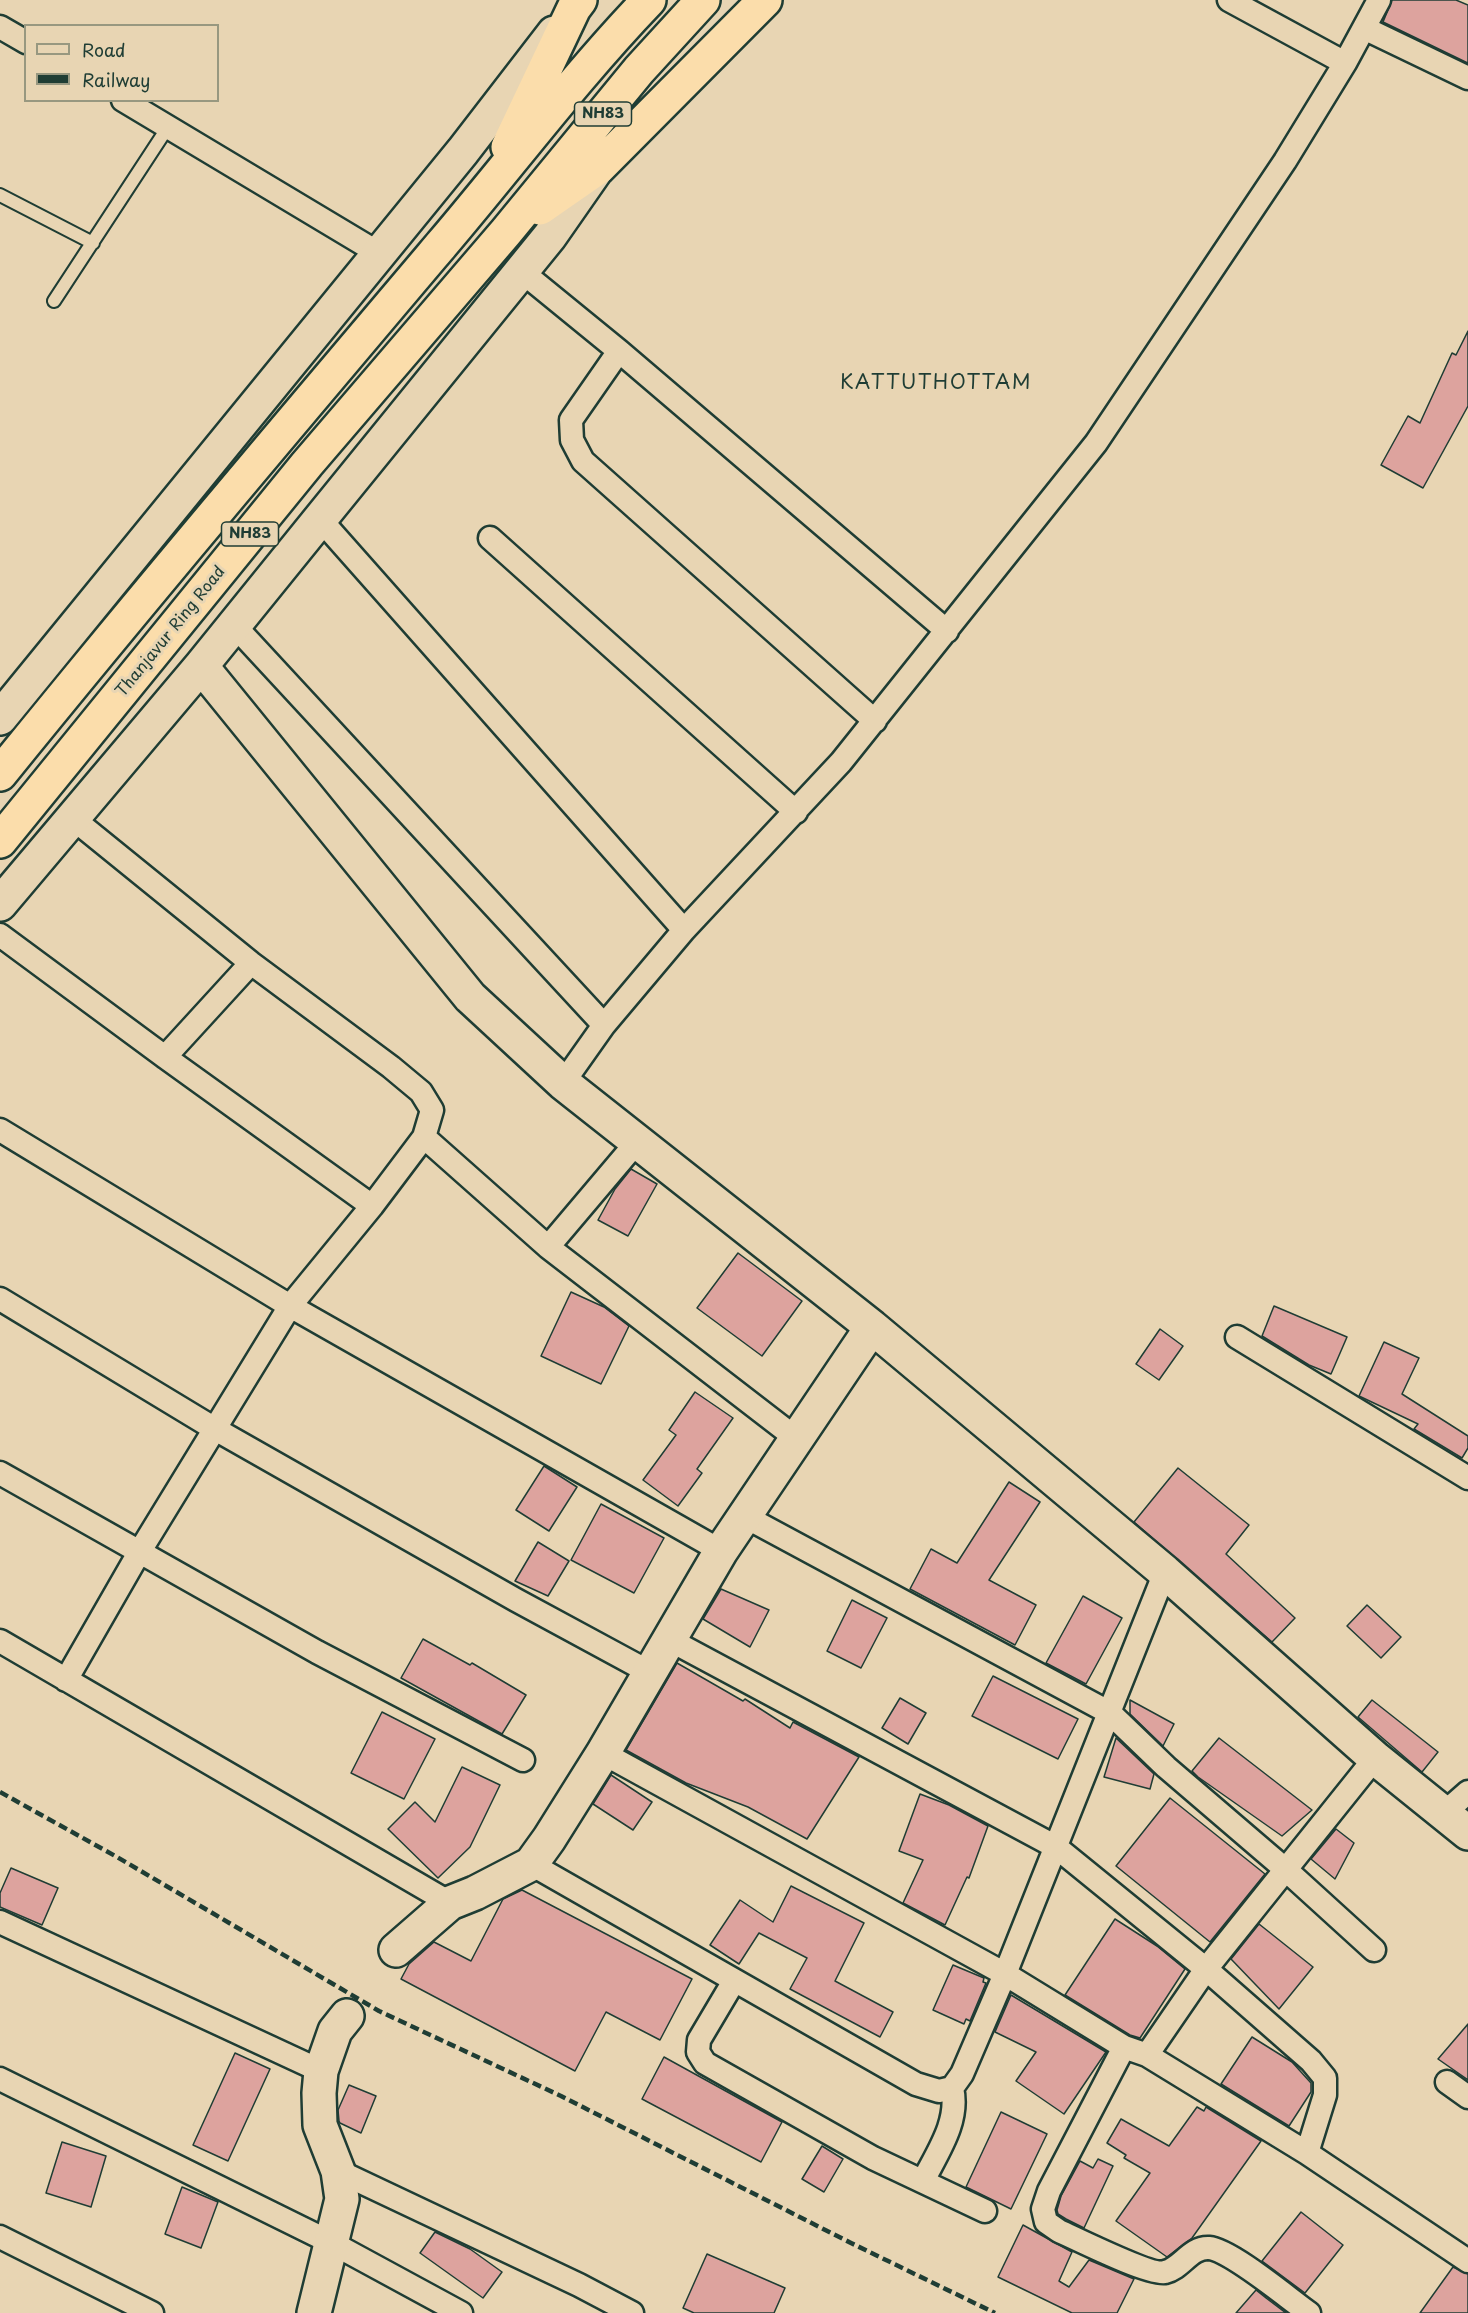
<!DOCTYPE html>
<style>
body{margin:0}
#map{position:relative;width:1468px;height:2313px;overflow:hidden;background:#e8d5b3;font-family:"Playpen Sans",sans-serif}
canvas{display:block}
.legend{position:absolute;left:24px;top:24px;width:195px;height:78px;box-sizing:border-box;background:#e8d5b3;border:2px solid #989880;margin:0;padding:8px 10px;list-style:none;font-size:18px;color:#1f3d34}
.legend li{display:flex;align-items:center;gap:12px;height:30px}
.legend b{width:30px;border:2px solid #989880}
</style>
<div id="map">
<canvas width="1468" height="2313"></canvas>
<ul class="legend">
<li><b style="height:8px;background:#e8d5b3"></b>Road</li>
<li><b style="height:8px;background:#1f3d34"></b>Railway</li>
</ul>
</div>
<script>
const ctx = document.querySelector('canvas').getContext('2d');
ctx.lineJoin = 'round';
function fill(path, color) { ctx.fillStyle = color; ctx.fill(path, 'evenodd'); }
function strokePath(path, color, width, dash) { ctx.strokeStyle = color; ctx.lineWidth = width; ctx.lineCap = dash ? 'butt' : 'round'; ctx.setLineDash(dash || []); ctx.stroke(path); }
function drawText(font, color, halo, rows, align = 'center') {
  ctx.font = font + ' "Playpen Sans",sans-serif'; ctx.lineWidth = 6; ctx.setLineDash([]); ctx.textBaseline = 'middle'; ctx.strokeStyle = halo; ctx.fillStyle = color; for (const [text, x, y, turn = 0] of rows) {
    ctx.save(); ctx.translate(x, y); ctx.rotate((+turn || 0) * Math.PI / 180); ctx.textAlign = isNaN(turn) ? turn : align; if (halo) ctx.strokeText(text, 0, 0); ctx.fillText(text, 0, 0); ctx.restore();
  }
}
const building = new Path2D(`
 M 1392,0 L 1456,0 L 1468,5 L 1468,63 L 1383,22 Z
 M 1468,331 L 1468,406 L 1423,488 L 1381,465 L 1408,416 L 1420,423 L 1452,353 L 1456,355 Z
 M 631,1169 L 657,1184 L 628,1236 L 598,1220 L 615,1189 Z
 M 738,1253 L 802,1301 L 762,1356 L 697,1308 Z
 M 571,1292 L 604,1307 L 629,1326 L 601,1384 L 541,1356 Z
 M 1274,1306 L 1347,1337 L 1331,1374 L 1309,1365 L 1262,1336 Z
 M 1160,1329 L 1183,1346 L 1159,1380 L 1136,1364 Z
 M 1384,1342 L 1419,1358 L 1402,1394 L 1468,1436 L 1468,1448 L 1462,1458 L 1414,1429 L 1418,1424 L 1359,1396 Z
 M 695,1392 L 733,1418 L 697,1469 L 702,1473 L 678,1506 L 643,1480 L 676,1435 L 669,1430 Z
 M 544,1466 L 577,1487 L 549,1531 L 516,1510 Z
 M 1178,1468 L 1249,1525 L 1226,1554 L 1295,1618 L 1272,1642 L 1134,1522 Z
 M 1009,1482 L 1040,1502 L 989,1580 L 1036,1605 L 1015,1645 L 910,1589 L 931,1549 L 957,1563 Z
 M 601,1504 L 664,1538 L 634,1593 L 571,1560 Z
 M 538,1542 L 569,1561 L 548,1596 L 515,1581 Z
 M 721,1589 L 769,1610 L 750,1647 L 703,1619 Z
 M 1083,1596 L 1122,1618 L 1086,1684 L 1046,1663 Z
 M 852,1600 L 887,1618 L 861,1668 L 827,1651 Z
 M 1367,1605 L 1401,1637 L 1381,1658 L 1347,1626 Z
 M 423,1639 L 470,1665 L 472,1663 L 526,1695 L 502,1734 L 401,1678 Z
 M 677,1663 L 743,1701 L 745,1699 L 790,1728 L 793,1722 L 859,1757 L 807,1839 L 748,1807 L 686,1783 L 626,1750 Z
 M 993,1676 L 1078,1719 L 1058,1759 L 972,1716 Z
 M 900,1698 L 926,1713 L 908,1744 L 882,1728 Z
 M 1130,1700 L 1174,1724 L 1163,1746 L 1130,1714 Z
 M 1372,1700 L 1438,1752 L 1422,1772 L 1358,1717 Z
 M 382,1712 L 435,1739 L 404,1799 L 351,1773 Z
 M 1116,1738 L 1154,1774 L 1150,1789 L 1104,1777 Z
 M 1219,1738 L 1312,1810 L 1282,1836 L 1198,1777 L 1192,1771 Z
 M 462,1767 L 500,1785 L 470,1847 L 438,1878 L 388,1829 L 415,1802 L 435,1822 Z
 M 611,1775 L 652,1802 L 633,1830 L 593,1804 Z
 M 920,1794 L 949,1805 L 988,1826 L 969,1878 L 967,1877 L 945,1925 L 903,1903 L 923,1860 L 899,1851 Z
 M 1170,1798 L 1265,1874 L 1210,1942 L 1116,1866 Z
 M 1336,1829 L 1354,1843 L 1335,1879 L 1311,1859 Z
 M 11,1868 L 58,1888 L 42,1925 L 0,1907 L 0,1893 Z
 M 791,1886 L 864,1923 L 835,1981 L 893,2012 L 880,2037 L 790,1989 L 807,1958 L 759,1933 L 739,1964 L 710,1945 L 740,1900 L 773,1922 Z
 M 522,1890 L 692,1979 L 660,2040 L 606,2012 L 575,2071 L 401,1979 L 409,1964 L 434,1942 L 471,1961 L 503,1899 Z
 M 1115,1919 L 1157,1946 L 1185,1969 L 1140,2038 L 1130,2035 L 1065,1995 Z
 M 1259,1924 L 1313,1967 L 1279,2009 L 1231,1959 Z
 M 953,1965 L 984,1978 L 983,1982 L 986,1983 L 970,2021 L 966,2019 L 964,2024 L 933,2010 Z
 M 1011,1995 L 1106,2052 L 1064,2114 L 1016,2081 L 1036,2052 L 995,2032 Z
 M 1468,2024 L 1468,2080 L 1438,2059 Z
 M 1252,2037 L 1292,2062 L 1311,2083 L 1311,2092 L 1289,2126 L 1221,2084 Z
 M 235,2053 L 270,2069 L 228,2161 L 193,2145 Z
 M 664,2057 L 782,2122 L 761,2162 L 642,2099 Z
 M 349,2085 L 376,2096 L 361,2133 L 340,2123 L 339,2121 L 338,2110 Z
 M 1197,2107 L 1204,2111 L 1206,2107 L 1261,2141 L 1192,2238 L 1167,2257 L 1116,2221 L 1150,2173 L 1124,2158 L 1126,2155 L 1107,2143 L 1121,2119 L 1169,2146 Z
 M 1001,2112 L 1047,2134 L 1011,2209 L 966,2187 Z
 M 62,2142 L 106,2156 L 91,2207 L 46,2193 Z
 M 822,2146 L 843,2159 L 824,2192 L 802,2179 Z
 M 1098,2159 L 1113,2166 L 1084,2228 L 1066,2219 L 1058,2214 L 1057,2210 L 1061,2196 L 1080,2161 L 1093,2168 Z
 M 182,2187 L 218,2202 L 201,2248 L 165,2234 Z
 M 1301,2212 L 1343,2245 L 1305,2293 L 1262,2261 Z
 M 1023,2225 L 1072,2252 L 1059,2281 L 1069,2287 L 1089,2260 L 1134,2279 L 1117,2313 L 1072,2313 L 998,2277 Z
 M 435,2232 L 470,2249 L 502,2272 L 483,2298 L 420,2253 Z
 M 707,2254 L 785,2288 L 774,2313 L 694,2313 L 683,2308 Z
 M 1453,2267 L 1468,2274 L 1468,2313 L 1420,2313 Z
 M 1256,2290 L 1266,2298 L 1286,2313 L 1236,2313 Z`);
fill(building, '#dda39e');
strokePath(building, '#1f3d34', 1.5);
const lane = new Path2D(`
 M 0,195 L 93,243
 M 54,301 L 168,127`);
const street = new Path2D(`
 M 1229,0 L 1345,63
 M 0,27 L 26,42
 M 1364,28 L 1468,78
 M 123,100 L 380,254
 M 521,271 L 619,351 L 947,631
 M 619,351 L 571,420 L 572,440 L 583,461 L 875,721
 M 320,519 L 684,930
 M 490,538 L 796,812
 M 233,624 L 604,1025
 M 0,935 L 165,1057 L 372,1206
 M 165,1057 L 251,963
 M 563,1083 L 604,1025 L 684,930 L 841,762 L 1096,443 L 1285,161 L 1345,63 L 1379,0
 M 0,1130 L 290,1306 L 721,1551
 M 424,1137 L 548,1247 L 797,1439
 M 548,1247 L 636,1143
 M 0,1299 L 215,1429 L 516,1600 L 651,1673
 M 1237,1337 L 1468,1478
 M 0,1473 L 317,1652 L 523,1760
 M 744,1516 L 1110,1713 L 1166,1767 L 1285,1869 L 1374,1950
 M 670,1640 L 1056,1847 L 1206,1969 L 1311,2061 L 1325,2078 L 1325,2095 L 1307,2153
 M 0,1641 L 450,1903
 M 66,1680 L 140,1551 L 290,1306 L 372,1206 L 424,1137 L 432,1110 L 421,1092 L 391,1067 L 251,963 L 71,817
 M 603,1753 L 1005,1974 L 1124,2047 L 1147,2055 L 1307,2153 L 1468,2261
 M 1443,1814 L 1468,1792
 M 531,1864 L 916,2084 L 939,2091 L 952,2088 L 962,2074 L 1005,1974 L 1165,1572
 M 0,1922 L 321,2071
 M 734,1981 L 699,2040 L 698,2052 L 705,2063 L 873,2158 L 985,2211
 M 1124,2047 L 1049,2191 L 1043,2209 L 1046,2222 L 1059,2231 C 1077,2239 1151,2276 1165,2272 C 1182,2268 1190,2247 1209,2248 C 1231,2250 1289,2299 1309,2313
 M 1147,2055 L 1206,1969 L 1375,1758
 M 0,2079 L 332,2243 L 461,2313
 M 1447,2082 L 1468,2097
 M 338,2171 L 579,2285 L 632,2313
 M 923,2181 C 937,2153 960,2121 952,2088
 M 0,2237 L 152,2313`);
const secondary = new Path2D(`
 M 201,666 L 470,997 L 563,1083 L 872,1327 L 1165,1572 L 1375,1758 L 1468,1833
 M 0,718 L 463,151 L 554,33
 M 0,904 L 201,666 L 320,519 L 550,236 L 596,170
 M 396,1950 L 450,1903 L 475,1893 L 531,1864 L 549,1839 L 603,1753 L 721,1551 L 872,1327
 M 314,2313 L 342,2199 L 338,2171 L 320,2125 L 319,2093 L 321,2071 L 335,2031 L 347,2016`);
const highway = new Path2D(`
 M 508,147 L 574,8 L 580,0
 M 540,208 L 599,167 L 765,0
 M 0,774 C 145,595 294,419 442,244 C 511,163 575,77 649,0
 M 0,841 L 307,464 L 506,232 L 639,70 L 703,0`);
strokePath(lane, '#1f3d34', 16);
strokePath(street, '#1f3d34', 27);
strokePath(secondary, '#1f3d34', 38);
strokePath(highway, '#1f3d34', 38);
strokePath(lane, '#e8d5b3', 12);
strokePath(street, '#e8d5b3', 22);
strokePath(secondary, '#e8d5b3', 33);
strokePath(highway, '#fbddab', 33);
strokePath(new Path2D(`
 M 0,1792 L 117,1857 L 379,2011 L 561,2096 L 851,2243 L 995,2313`), '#1f3d34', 4.5, [9, 4.5]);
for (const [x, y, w] of [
 [603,114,57],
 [250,534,57]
]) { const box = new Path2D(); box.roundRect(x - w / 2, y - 12, w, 24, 4.5); ctx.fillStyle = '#e8d5b3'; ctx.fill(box); strokePath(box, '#1f3d34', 1.5); }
drawText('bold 15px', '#1f3d34', null, [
 ["NH83",603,114],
 ["NH83",250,534]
]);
drawText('16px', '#1f3d34', '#e8d5b3', [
 ["Thanjavur Ring Road",171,632,-51]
]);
ctx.letterSpacing = '1.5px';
drawText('20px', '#1f3d34', '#e8d5b3', [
 ["KATTUTHOTTAM",936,383]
]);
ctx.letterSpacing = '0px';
</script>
